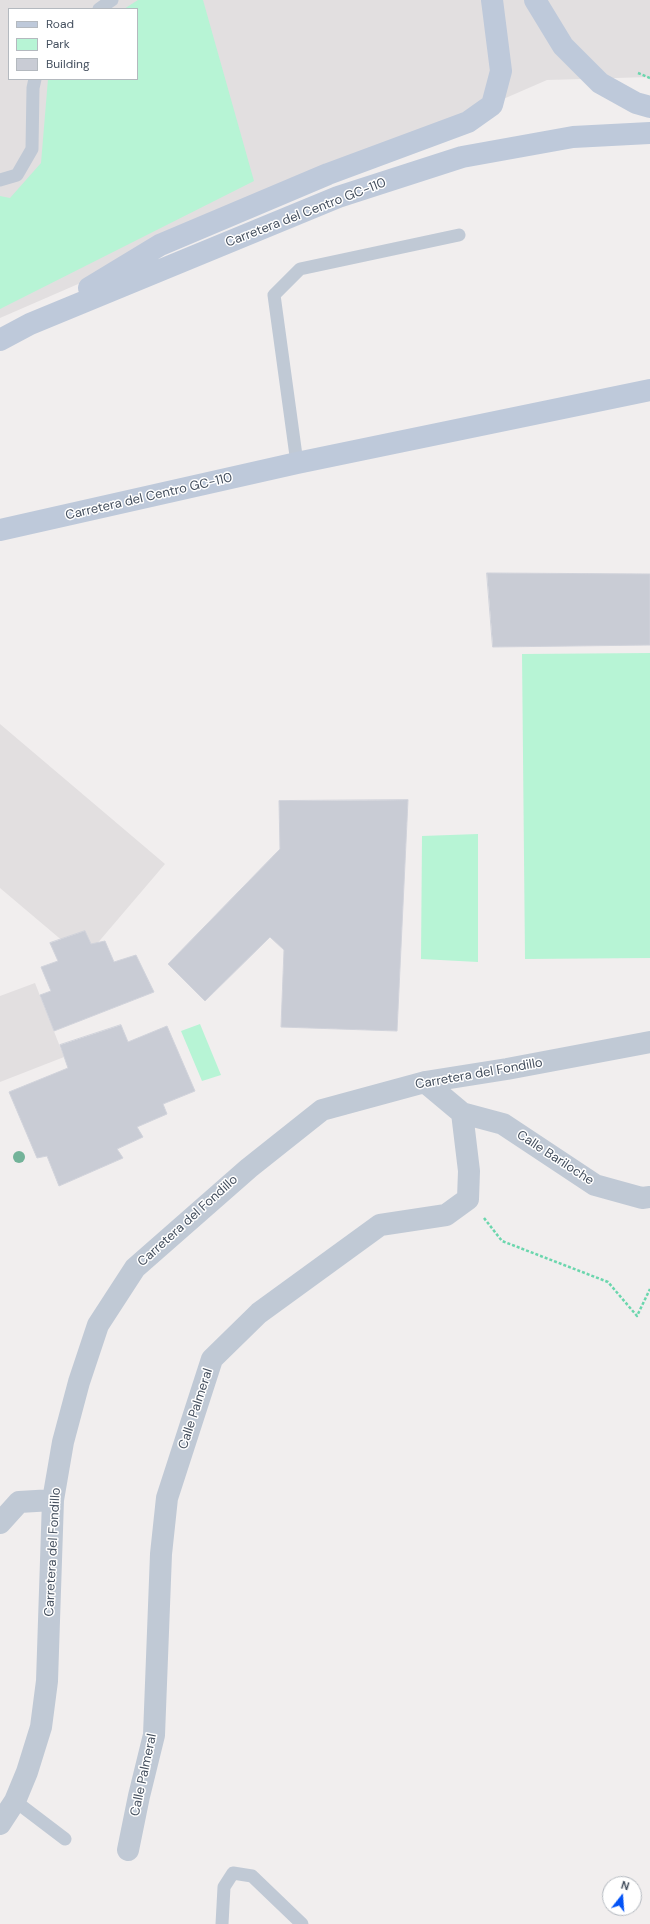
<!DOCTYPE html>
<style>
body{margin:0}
#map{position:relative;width:650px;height:1924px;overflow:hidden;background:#f1eeee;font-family:"DM Sans",sans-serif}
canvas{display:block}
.legend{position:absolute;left:8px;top:8px;width:130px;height:72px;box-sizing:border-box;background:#fff;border:1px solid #b4b9bf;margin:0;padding:5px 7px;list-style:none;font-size:12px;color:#444f5e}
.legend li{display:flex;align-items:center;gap:8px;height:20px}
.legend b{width:20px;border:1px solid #b4b9bf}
.north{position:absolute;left:602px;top:1876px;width:40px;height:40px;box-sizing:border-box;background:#fff;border:1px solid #b4b9bf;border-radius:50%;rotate:17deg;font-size:11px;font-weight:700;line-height:16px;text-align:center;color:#444f5e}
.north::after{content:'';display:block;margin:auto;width:14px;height:18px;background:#0353f6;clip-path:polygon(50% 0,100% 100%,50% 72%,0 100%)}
</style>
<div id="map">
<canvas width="650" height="1924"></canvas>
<ul class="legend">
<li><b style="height:5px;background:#bec9da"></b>Road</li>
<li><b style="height:11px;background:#b7f4d5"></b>Park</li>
<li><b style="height:11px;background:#c9ccd5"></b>Building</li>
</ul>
<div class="north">N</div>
</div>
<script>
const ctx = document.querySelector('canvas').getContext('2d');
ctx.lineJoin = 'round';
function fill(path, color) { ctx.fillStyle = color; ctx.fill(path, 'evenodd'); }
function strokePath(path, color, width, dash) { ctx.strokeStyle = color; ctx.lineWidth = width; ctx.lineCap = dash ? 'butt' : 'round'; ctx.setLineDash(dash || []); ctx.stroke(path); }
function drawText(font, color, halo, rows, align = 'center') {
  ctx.font = font + ' "DM Sans",sans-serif'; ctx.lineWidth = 3; ctx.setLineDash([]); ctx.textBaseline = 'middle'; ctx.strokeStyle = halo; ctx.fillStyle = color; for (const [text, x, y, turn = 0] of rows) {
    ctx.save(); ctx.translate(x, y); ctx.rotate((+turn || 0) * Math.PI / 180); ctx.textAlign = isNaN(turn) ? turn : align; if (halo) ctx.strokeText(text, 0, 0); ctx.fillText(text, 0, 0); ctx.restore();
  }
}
fill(new Path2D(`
 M 0,0 L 650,0 L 650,77 L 547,80 L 0,318 ZM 9,9 L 137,9 L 137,79 L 9,79 Z
 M 0,724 L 165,864 L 84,959 L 0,888 Z
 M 35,983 L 64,1057 L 0,1082 L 0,996 Z`), '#e2dfe0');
fill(new Path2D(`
 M 138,0 L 203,0 L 254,181 L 0,309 L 0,196 L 10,198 L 41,163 L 48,79 L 137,79 L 137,9 L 124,9 Z
 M 650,653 L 650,958 L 525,959 L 522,654 Z
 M 478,834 L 478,962 L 421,959 L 422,836 Z
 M 200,1024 L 221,1075 L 202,1081 L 181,1031 Z`), '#b7f4d5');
const building = new Path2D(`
 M 487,573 L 650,574 L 650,645 L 493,647 Z
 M 408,800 L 397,1031 L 281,1027 L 284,950 L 270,937 L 205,1001 L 168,964 L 280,849 L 279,801 Z
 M 85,931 L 91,944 L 105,941 L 114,962 L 136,955 L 154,992 L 54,1031 L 40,995 L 51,991 L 41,967 L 58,961 L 50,943 Z
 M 121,1025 L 128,1042 L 167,1026 L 195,1091 L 163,1104 L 167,1114 L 137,1127 L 143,1137 L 117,1149 L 123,1158 L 59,1186 L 47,1156 L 37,1158 L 9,1092 L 68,1068 L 60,1045 Z`);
fill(building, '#c9ccd5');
strokePath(building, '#d1d3db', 1);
strokePath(new Path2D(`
 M 638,73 L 650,78
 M 484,1218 L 502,1241 L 608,1282 L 637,1316 L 650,1289`), '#6bd6ad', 2.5, [3, 2]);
strokePath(new Path2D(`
 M 99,9 L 112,0
 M 0,180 L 17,175 L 32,149 L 33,88 L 35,79
 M 297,463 L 274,295 L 300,269 L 459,235
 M 15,1801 L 65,1839
 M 222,1924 L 224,1887 L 233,1873 L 252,1876 L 302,1924`), '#c0c9d5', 13);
strokePath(new Path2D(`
 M 462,1113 L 503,1124 L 595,1185 L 642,1198 L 650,1197
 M 0,1523 L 19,1502 L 53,1500
 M 0,1824 L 15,1801 L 27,1772 L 41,1727 L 47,1681 L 53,1500 L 63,1442 L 79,1382 L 98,1325 L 135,1268 L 249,1168 L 322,1110 L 425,1082 L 507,1069 L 650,1042
 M 128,1850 L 139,1796 L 154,1735 L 161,1554 L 167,1498 L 212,1359 L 259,1313 L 380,1225 L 446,1215 L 468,1199 L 469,1171 L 462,1113 L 425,1082`), '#c0c9d5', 22);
strokePath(new Path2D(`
 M 535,0 L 563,46 L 600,83 L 636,103 L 650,107
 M 89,288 L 160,245 L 328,174 L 468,122 L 492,105 L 501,71 L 492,0
 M 0,340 L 30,324 L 338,197 L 462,157 L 573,137 L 650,133
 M 0,530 L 297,463 L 650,390`), '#bec9da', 22);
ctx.fillStyle = '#73b399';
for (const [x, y] of [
 [19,1157]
]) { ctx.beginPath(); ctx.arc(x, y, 6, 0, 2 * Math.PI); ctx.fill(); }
drawText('13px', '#444f5e', '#fff', [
 ["Carretera del Centro GC-110",306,213,-21],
 ["Carretera del Centro GC-110",149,497,-13],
 ["Carretera del Fondillo",479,1074,-10],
 ["Calle Bariloche",555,1158,33],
 ["Carretera del Fondillo",188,1221,-42],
 ["Calle Palmeral",196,1409,-72],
 ["Carretera del Fondillo",53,1552,-87],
 ["Calle Palmeral",144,1775,-78]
]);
</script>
